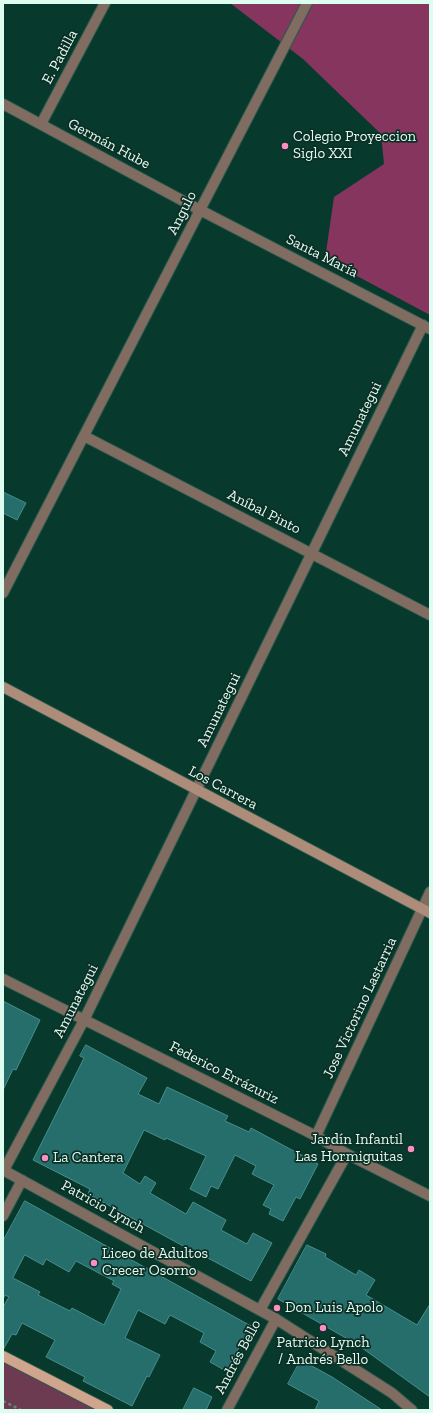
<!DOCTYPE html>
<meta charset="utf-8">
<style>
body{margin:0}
#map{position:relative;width:433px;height:1413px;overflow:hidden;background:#073a2d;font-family:"Zilla Slab",serif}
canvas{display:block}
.frame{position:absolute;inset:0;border:4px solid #defdf1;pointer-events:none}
</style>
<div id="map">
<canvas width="433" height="1413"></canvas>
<div class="frame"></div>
</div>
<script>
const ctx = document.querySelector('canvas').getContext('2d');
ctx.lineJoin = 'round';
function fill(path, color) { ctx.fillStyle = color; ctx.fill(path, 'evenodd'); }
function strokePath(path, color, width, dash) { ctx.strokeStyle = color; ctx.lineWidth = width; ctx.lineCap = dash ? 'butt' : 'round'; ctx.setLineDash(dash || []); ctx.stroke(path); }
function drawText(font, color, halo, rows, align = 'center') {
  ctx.font = font + ' "Zilla Slab",serif'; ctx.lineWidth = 3.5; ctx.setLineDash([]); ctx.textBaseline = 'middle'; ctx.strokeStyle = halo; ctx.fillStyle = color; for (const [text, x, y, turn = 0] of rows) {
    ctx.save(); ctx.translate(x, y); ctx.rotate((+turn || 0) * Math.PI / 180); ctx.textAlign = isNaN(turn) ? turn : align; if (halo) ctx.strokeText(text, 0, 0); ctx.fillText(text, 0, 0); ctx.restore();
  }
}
fill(new Path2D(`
 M 3,1361 L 96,1410 L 3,1410 Z`), '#6c3b52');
fill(new Path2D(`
 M 230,3 L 430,3 L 430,315 L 325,259 L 334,197 L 384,164 L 381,134 L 303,59 Z`), '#86355e');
const building = new Path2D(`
 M 3,492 L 26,503 L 17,520 L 3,513 Z
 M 3,1001 L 40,1020 L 16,1070 L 13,1069 L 3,1090 Z
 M 86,1045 L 147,1078 L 138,1094 L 159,1104 L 167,1087 L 228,1116 L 225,1121 L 249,1132 L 251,1128 L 318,1164 L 300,1199 L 296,1197 L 283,1221 L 269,1214 L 271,1209 L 263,1205 L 274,1185 L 252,1174 L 256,1166 L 235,1155 L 218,1189 L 211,1186 L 206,1197 L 190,1189 L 206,1156 L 166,1138 L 165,1140 L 144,1130 L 123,1173 L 140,1184 L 145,1176 L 156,1183 L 150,1193 L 186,1214 L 193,1202 L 226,1220 L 221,1230 L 247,1244 L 253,1233 L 272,1243 L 251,1281 L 206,1257 L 205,1259 L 184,1248 L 185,1247 L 88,1194 L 90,1189 L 33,1160 L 84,1058 L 80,1056 Z
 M 25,1201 L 251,1326 L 226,1371 L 210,1362 L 216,1351 L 200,1342 L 204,1333 L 170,1315 L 165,1324 L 138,1310 L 125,1338 L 160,1355 L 149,1377 L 147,1376 L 132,1406 L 83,1381 L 85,1377 L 46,1357 L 55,1340 L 22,1323 L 16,1335 L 12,1334 L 3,1350 L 3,1307 L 9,1297 L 5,1295 L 3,1299 L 3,1241 ZM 25,1255 L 43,1265 L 46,1259 L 69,1272 L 76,1261 L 114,1281 L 112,1284 L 121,1289 L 104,1325 L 72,1308 L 70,1311 L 38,1295 L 40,1292 L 13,1278 Z
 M 307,1245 L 326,1254 L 325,1257 L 356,1275 L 359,1270 L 375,1280 L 366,1295 L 417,1325 L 430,1304 L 430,1397 L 358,1345 L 278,1299 Z
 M 301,1360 L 332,1377 L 382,1410 L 315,1410 L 319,1401 L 288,1384 Z
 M 194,1388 L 212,1397 L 206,1410 L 183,1410 Z`);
fill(building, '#256e6b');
strokePath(building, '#488e8b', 1);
const minor = new Path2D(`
 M 41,124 L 105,3
 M 200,210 L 307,3
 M 316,1136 L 430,892
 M 4,1170 L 84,1020 L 423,325
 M 260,1310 L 347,1154
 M 227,1410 L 276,1319`);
const tertiary = new Path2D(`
 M 3,104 L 200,210 L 430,329
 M 84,436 L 430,615
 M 3,593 L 200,210
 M 3,979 L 316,1136 L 347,1154 L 430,1196
 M 3,1170 L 276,1319 L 392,1393 L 412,1410
 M 3,1216 L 22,1180`);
const secondary = new Path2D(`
 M 3,687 L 430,913`);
const primary = new Path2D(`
 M 3,1356 L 108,1410`);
strokePath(minor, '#29594c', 12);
strokePath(tertiary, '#29594c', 12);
strokePath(secondary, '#29594c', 12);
strokePath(primary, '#29594c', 12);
strokePath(new Path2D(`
 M 3,1401 L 21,1410
 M 3,1409 L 5,1410`), '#5e897d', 2.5, [3, 3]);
strokePath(minor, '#806c60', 10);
strokePath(tertiary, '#806c60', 10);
strokePath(secondary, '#ad8c79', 10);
strokePath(primary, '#cfa58d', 10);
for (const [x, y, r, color] of [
 [285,146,4,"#fc8fc2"],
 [411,1149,4,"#fc8fc2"],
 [45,1158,4,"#fc8fc2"],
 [94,1263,4,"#fc8fc2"],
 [277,1308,4,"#fc8fc2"],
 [323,1328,4,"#fc8fc2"]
]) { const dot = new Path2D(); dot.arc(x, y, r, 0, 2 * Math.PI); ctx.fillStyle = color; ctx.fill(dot); strokePath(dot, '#0d2e25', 1.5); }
drawText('15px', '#defdf1', '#0d2e25', [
 ["E. Padilla",60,57,-62],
 ["Germán Hube",109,144,28],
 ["Angulo",182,213,-63],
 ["Santa María",322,256,27],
 ["Amunategui",360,419,-64],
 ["Aníbal Pinto",264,512,27],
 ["Amunategui",219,710,-64],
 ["Los Carrera",223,788,28],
 ["Amunategui",76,1001,-63],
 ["Jose Victorino Lastarria",360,1008,-65],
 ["Federico Errázuriz",224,1073,27],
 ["Patricio Lynch",103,1207,29],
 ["Andrés Bello",238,1357,-62]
]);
drawText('15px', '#defdf1', '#0d2e25', [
 ["Colegio Proyeccion",293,137],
 ["Siglo XXI",293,154],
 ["Jardín Infantil",403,1140,"right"],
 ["Las Hormiguitas",403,1157,"right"],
 ["La Cantera",53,1158],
 ["Liceo de Adultos",102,1254],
 ["Crecer Osorno",102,1271],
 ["Don Luis Apolo",285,1308],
 ["Patricio Lynch",323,1343,"center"],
 ["/ Andrés Bello",323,1360,"center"]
], 'left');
</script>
